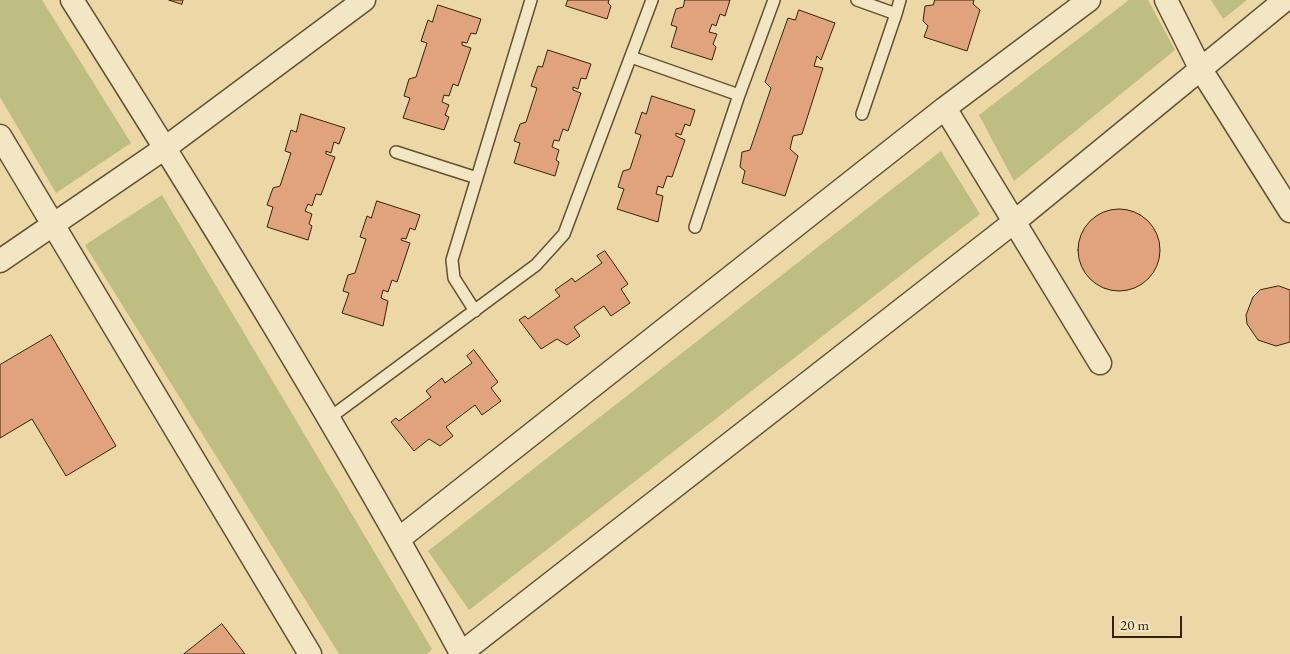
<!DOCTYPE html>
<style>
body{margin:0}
#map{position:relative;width:1290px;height:654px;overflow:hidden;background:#ecd8a6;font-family:"EB Garamond",serif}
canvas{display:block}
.scale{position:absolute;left:1112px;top:616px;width:70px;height:22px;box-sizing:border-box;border:2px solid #34230c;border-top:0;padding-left:6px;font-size:15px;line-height:18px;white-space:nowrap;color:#34230c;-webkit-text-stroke:4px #f3e6c5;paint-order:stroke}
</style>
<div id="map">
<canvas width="1290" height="654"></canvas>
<div class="scale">20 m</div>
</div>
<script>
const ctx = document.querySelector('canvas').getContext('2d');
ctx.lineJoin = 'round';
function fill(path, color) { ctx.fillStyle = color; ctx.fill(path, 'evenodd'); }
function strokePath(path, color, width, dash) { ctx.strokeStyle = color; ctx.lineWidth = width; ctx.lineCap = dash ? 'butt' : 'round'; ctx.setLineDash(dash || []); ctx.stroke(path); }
fill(new Path2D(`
 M 0,0 L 42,0 L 131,143 L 56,193 L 0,97 Z
 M 1129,0 L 1148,0 L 1175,50 L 1014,181 L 979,115 Z
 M 1211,0 L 1247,0 L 1223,19 Z
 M 941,151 L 980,214 L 469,610 L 428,551 Z
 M 162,195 L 432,649 L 427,654 L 339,654 L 85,245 Z`), '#bebd82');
const building = new Path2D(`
 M 169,0 L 183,0 L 182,4 Z
 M 568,0 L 609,0 L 608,3 L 611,6 L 607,19 L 566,6 Z
 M 685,0 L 730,0 L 725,16 L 720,14 L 716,26 L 712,24 L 709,32 L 717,34 L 713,44 L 716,47 L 712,60 L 671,47 L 677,27 L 671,25 L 676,9 L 683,7 Z
 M 935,0 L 974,0 L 973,4 L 980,10 L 967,51 L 924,37 L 928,26 L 923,21 L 925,6 L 933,5 Z
 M 438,5 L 481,19 L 476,34 L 471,33 L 467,43 L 462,42 L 462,45 L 471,48 L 458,86 L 453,84 L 449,96 L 444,95 L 442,102 L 449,105 L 445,115 L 449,117 L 444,130 L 403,118 L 410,98 L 404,96 L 409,79 L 416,77 L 427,43 L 421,41 L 428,20 L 432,22 Z
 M 799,10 L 835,23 L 821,60 L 817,56 L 814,66 L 823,68 L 802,134 L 793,136 L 790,149 L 798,156 L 785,196 L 742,183 L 745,171 L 740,167 L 742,152 L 750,150 L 771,88 L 765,82 L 788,18 L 795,20 Z
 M 548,50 L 591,64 L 586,79 L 581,78 L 578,89 L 573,87 L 573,90 L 581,93 L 568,131 L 563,129 L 559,141 L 554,140 L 552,147 L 559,150 L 556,160 L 559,162 L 555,176 L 514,163 L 520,143 L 514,141 L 520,124 L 526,122 L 537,88 L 531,86 L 538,66 L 542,67 Z
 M 652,96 L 695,110 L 690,126 L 685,124 L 681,135 L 676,133 L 676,136 L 685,140 L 672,177 L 667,176 L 663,188 L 658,186 L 656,194 L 663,196 L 658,222 L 617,209 L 624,189 L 618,187 L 623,171 L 630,169 L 641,135 L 635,133 L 642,112 L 646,114 Z
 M 301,114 L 345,128 L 339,144 L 334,142 L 331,153 L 326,151 L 326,154 L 335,157 L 321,195 L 316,194 L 312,206 L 308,204 L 305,211 L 312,214 L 309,224 L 312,226 L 308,240 L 267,227 L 273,207 L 267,205 L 273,188 L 280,186 L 291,153 L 285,151 L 291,130 L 296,132 Z
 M 377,201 L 420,215 L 415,230 L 410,228 L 406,239 L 402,238 L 401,240 L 410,243 L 397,282 L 392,280 L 388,292 L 383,290 L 381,298 L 388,301 L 383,326 L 342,313 L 349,293 L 343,291 L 348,275 L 355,273 L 366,239 L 360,237 L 367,216 L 371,218 Z
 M1078 250a41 41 0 1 1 82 0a41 41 0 1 1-82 0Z
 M 605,251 L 628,284 L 621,289 L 630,303 L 611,316 L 604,306 L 574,327 L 580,336 L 567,345 L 557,339 L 541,349 L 519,320 L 525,316 L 528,319 L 560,296 L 555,290 L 572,278 L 575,282 L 602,263 L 597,256 Z
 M 1279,286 L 1290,290 L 1290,342 L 1276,346 L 1258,340 L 1247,324 L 1246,315 L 1253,297 L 1260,290 Z
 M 51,335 L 116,446 L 66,476 L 32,419 L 0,438 L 0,365 Z
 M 474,350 L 498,382 L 491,388 L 501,401 L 482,415 L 475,405 L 446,427 L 453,436 L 440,446 L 429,439 L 414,451 L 391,422 L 396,418 L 399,421 L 431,397 L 426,391 L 442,378 L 445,383 L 472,363 L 467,356 Z
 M 222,624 L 245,654 L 184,654 Z`);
fill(building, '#e1a37d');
strokePath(building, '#34230c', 1);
const service = new Path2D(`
 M 857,0 L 896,14 L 900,0
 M 631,57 L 739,95 L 774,0
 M 862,114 L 896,14
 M 396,152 L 477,178
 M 695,227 L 739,95
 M 475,311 L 454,278 L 452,260 L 531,0
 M 328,419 L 536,265 L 564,234 L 652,0`);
const minor = new Path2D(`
 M 72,0 C 207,214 341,430 461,653
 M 1166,0 L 1200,68 L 1290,211
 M 945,108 L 1100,363
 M 0,136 L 310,654
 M 0,261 L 165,148 L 364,0
 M 400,538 L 945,108 L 1089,0
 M 460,654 L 1014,222 L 1285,0`);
strokePath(service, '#625032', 14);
strokePath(minor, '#625032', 25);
strokePath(service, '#f3e6c5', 11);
strokePath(minor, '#f3e6c5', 22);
</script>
